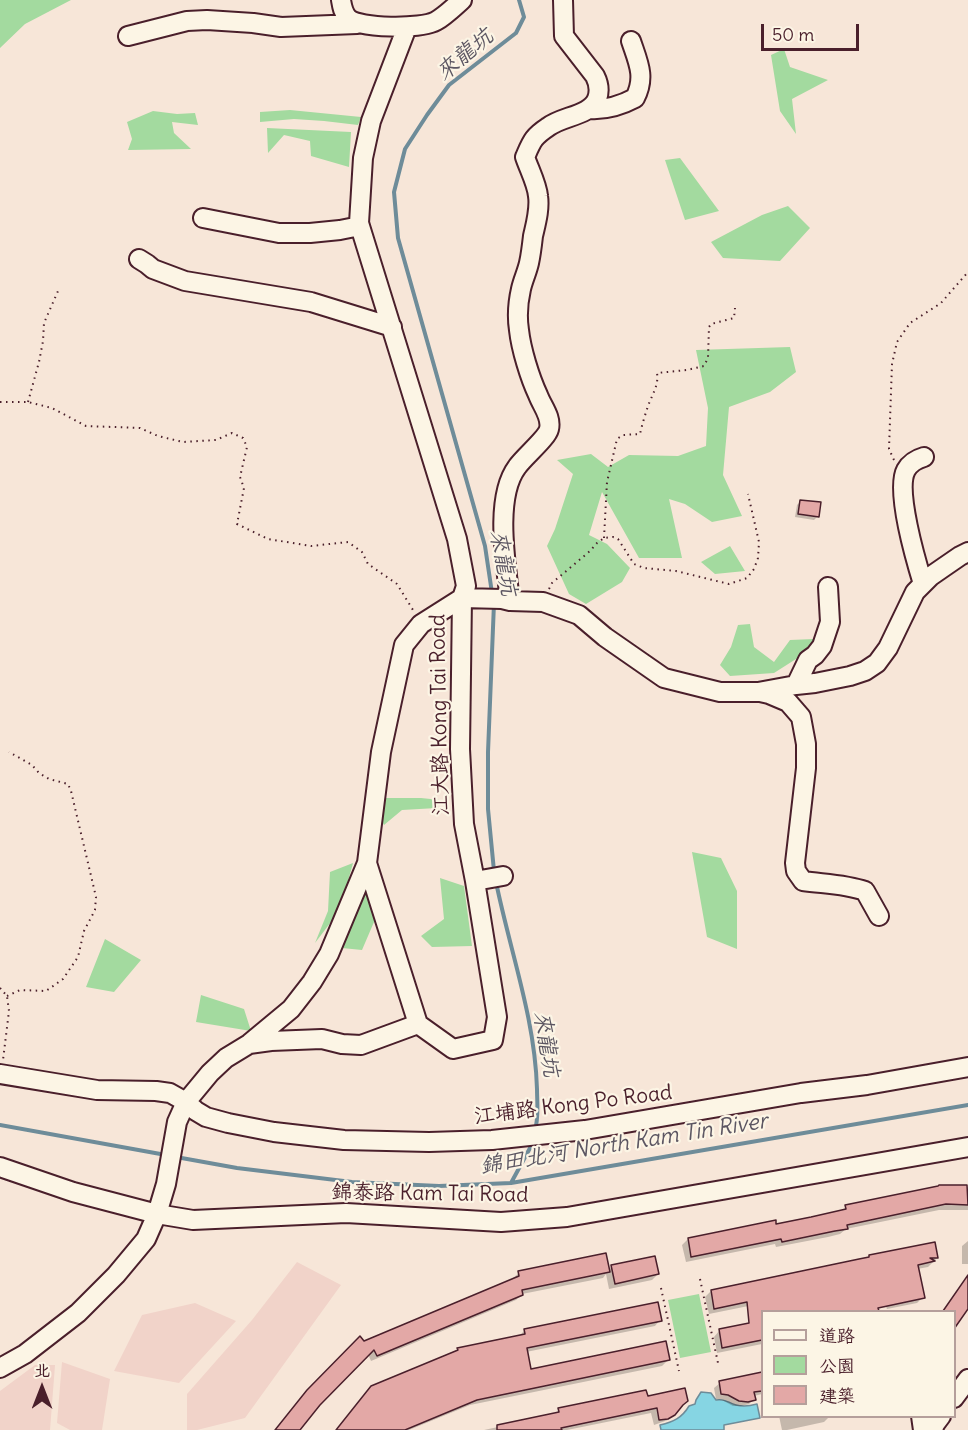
<!DOCTYPE html>
<meta charset="utf-8">
<style>
body{margin:0}
#map{position:relative;width:968px;height:1430px;overflow:hidden;background:#f7e6d8;font-family:Delius,"LXGW WenKai TC",sans-serif}
canvas{display:block}
.legend{position:absolute;left:761px;top:1310px;width:195px;height:108px;box-sizing:border-box;background:#fcf5e5;border:2px solid #b59f9b;margin:0;padding:8px 10px;list-style:none;font-size:18px;color:#4a1f2b}
.legend li{display:flex;align-items:center;gap:12px;height:30px}
.legend b{width:30px;border:2px solid #b59f9b}
.north{position:absolute;left:12px;top:1358px;width:60px;height:60px;-webkit-text-stroke:4px #fcf5e5;paint-order:stroke;rotate:0deg;font-size:16px;font-weight:700;line-height:24px;text-align:center;color:#4a1f2b}
.north::after{content:'';display:block;margin:auto;width:21px;height:27px;background:#4a1f2b;clip-path:polygon(50% 0,100% 100%,50% 72%,0 100%)}
.scale{position:absolute;left:761px;top:24px;width:98px;height:27px;box-sizing:border-box;border:3px solid #4a1f2b;border-top:0;padding-left:8px;font-size:18px;line-height:21px;white-space:nowrap;color:#4a1f2b;-webkit-text-stroke:4px #fcf5e5;paint-order:stroke}
</style>
<div id="map">
<canvas width="968" height="1430"></canvas>
<ul class="legend">
<li><b style="height:8px;background:#fcf5e5"></b>道路</li>
<li><b style="height:16px;background:#a3da9f"></b>公園</li>
<li><b style="height:16px;background:#e3a8a6"></b>建築</li>
</ul>
<div class="north">北</div>
<div class="scale">50 m</div>
</div>
<script>
const ctx = document.querySelector('canvas').getContext('2d');
ctx.lineJoin = 'round';
function fill(path, color) { ctx.fillStyle = color; ctx.fill(path, 'evenodd'); }
function strokePath(path, color, width, dash) { ctx.strokeStyle = color; ctx.lineWidth = width; ctx.lineCap = dash ? 'butt' : 'round'; ctx.setLineDash(dash || []); ctx.stroke(path); }
function drawText(font, color, halo, rows, align = 'center') {
  ctx.font = font + ' Delius,"LXGW WenKai TC",sans-serif'; ctx.lineWidth = 4.5; ctx.setLineDash([]); ctx.textBaseline = 'middle'; ctx.strokeStyle = halo; ctx.fillStyle = color; for (const [text, x, y, turn = 0] of rows) {
    ctx.save(); ctx.translate(x, y); ctx.rotate((+turn || 0) * Math.PI / 180); ctx.textAlign = isNaN(turn) ? turn : align; if (halo) ctx.strokeText(text, 0, 0); ctx.fillText(text, 0, 0); ctx.restore();
  }
}
fill(new Path2D(`
 M 297,1262 L 341,1285 L 245,1418 L 197,1430 L 187,1430 L 187,1394 L 252,1320 Z
 M 195,1303 L 236,1321 L 179,1383 L 114,1371 L 142,1315 Z
 M 62,1362 L 110,1379 L 102,1430 L 70,1430 L 57,1423 Z
 M 35,1365 L 55,1365 L 50,1430 L 0,1430 L 0,1391 Z`), '#f1d3c9');
fill(new Path2D(`
 M 0,0 L 71,0 L 25,24 L 0,48 Z
 M 784,49 L 790,67 L 828,80 L 792,99 L 796,134 L 780,111 L 771,55 Z
 M 290,110 L 361,117 L 358,125 L 324,121 L 294,119 L 260,122 L 260,112 Z
 M 153,111 L 177,114 L 195,113 L 198,125 L 172,122 L 174,133 L 191,149 L 128,150 L 132,139 L 127,122 Z
 M 267,128 L 351,132 L 349,167 L 311,156 L 310,141 L 284,135 L 268,153 Z
 M 680,158 L 719,211 L 685,220 L 665,160 Z
 M 788,206 L 810,228 L 780,261 L 723,258 L 711,242 L 762,215 Z
 M 790,347 L 796,372 L 770,392 L 729,407 L 723,475 L 742,516 L 712,522 L 685,504 L 669,499 L 682,558 L 639,558 L 602,492 L 589,535 L 607,544 L 630,568 L 622,582 L 586,604 L 569,594 L 547,546 L 555,529 L 573,474 L 557,460 L 591,454 L 608,467 L 629,455 L 678,456 L 706,446 L 708,408 L 696,350 Z
 M 730,546 L 745,571 L 715,574 L 701,562 Z
 M 750,624 L 754,647 L 774,662 L 790,640 L 814,639 L 807,652 L 774,673 L 730,676 L 720,665 L 731,647 L 738,625 Z
 M 368,798 L 421,798 L 440,800 L 437,808 L 402,810 L 384,825 Z
 M 692,852 L 721,858 L 737,891 L 737,949 L 707,937 Z
 M 353,863 L 340,910 L 315,943 L 328,911 L 330,872 Z
 M 440,878 L 464,886 L 472,946 L 432,947 L 421,936 L 444,919 Z
 M 365,881 L 384,891 L 374,922 L 362,950 L 342,948 Z
 M 105,939 L 141,960 L 114,992 L 86,987 Z
 M 201,995 L 244,1009 L 251,1031 L 196,1022 Z
 M 699,1294 L 711,1352 L 680,1358 L 668,1300 Z`), '#a3da9f');
const water = new Path2D(`
 M 701,1392 L 711,1393 L 716,1400 C 725,1398 728,1403 736,1405 C 743,1407 750,1406 757,1404 L 760,1418 L 724,1425 L 724,1430 L 661,1430 L 660,1425 C 673,1422 682,1418 689,1406 L 695,1404 L 696,1400 Z`);
fill(water, '#86d5e3');
strokePath(water, '#6e8c99', 1.5);
fill(new Path2D(`
 M 801,501 L 818,516 L 814,520 L 795,517 L 797,505 Z
 M 939,1186 L 968,1187 L 968,1210 L 939,1210 L 846,1229 L 840,1234 L 828,1237 L 776,1247 L 775,1244 L 686,1262 L 682,1245 L 688,1239 L 775,1225 L 841,1212 L 846,1207 Z
 M 968,1241 L 968,1264 L 962,1264 L 962,1246 Z
 M 869,1257 L 937,1258 L 928,1267 L 917,1269 L 923,1297 L 917,1303 L 887,1309 L 878,1290 L 880,1306 L 877,1310 L 877,1312 L 780,1312 L 778,1300 L 709,1314 L 705,1297 L 711,1291 L 867,1259 Z
 M 612,1266 L 658,1274 L 652,1280 L 609,1289 L 606,1274 L 603,1278 L 522,1294 L 516,1300 L 371,1361 L 368,1354 L 319,1404 L 298,1430 L 275,1430 L 364,1343 L 513,1280 L 513,1278 L 519,1273 L 608,1270 Z
 M 660,1320 L 655,1326 L 526,1352 L 530,1370 L 668,1360 L 662,1366 L 470,1405 L 409,1430 L 336,1430 L 454,1354 L 458,1349 L 518,1337 L 525,1330 Z
 M 762,1322 L 762,1344 L 717,1353 L 714,1337 L 719,1331 Z
 M 762,1372 L 762,1394 L 754,1396 L 754,1399 L 749,1404 L 741,1406 L 733,1406 L 722,1400 L 716,1399 L 714,1388 L 720,1383 Z
 M 647,1398 L 674,1414 L 668,1420 L 654,1425 L 651,1413 L 567,1430 L 484,1430 L 554,1415 L 559,1410 Z
 M 779,1416 L 830,1416 L 824,1422 L 787,1430 L 782,1430 Z`), '#0003');
strokePath(new Path2D(`
 M 492,593 L 485,546 L 398,238 L 394,192 L 405,149 L 427,115 L 449,85 L 516,33 L 524,17 L 519,0
 M 494,871 L 488,809 L 488,752 L 494,603
 M 496,882 C 510,951 535,1018 537,1089 C 537,1103 539,1117 535,1130
 M 0,1125 L 166,1155
 M 176,1157 L 237,1168 L 352,1182 L 439,1186 L 511,1183 L 968,1105
 M 511,1183 L 530,1148 L 532,1140`), '#6e8c99', 4);
const building = new Path2D(`
 M 800,500 L 821,502 L 819,517 L 798,514 Z
 M 939,1185 L 967,1185 L 968,1205 L 946,1204 L 847,1225 L 848,1229 L 835,1231 L 782,1242 L 781,1239 L 691,1257 L 688,1238 L 776,1220 L 776,1224 L 811,1217 L 846,1209 L 845,1205 L 938,1186 Z
 M 935,1242 L 938,1258 L 930,1258 L 935,1261 L 918,1265 L 925,1298 L 878,1308 L 879,1311 L 762,1311 L 762,1340 L 722,1348 L 719,1329 L 749,1323 L 747,1302 L 714,1309 L 711,1290 L 859,1259 L 869,1257 L 869,1255 Z
 M 606,1253 L 610,1272 L 522,1290 L 523,1295 L 377,1356 L 374,1350 L 320,1405 L 300,1430 L 275,1430 L 307,1390 L 360,1336 L 364,1341 L 519,1276 L 518,1271 Z
 M 655,1256 L 659,1274 L 615,1284 L 611,1265 Z
 M 968,1275 L 968,1309 L 954,1329 L 954,1311 L 943,1311 Z
 M 658,1302 L 662,1321 L 527,1348 L 531,1369 L 666,1341 L 670,1360 L 477,1400 L 405,1430 L 336,1430 L 371,1386 L 458,1350 L 457,1348 L 525,1334 L 524,1329 Z
 M 762,1372 L 762,1391 L 754,1392 L 756,1400 L 748,1402 L 739,1401 L 728,1395 L 721,1394 L 719,1381 Z
 M 685,1388 L 688,1401 L 683,1405 L 675,1415 L 668,1419 L 659,1420 L 657,1408 L 561,1428 L 562,1430 L 497,1430 L 497,1425 L 559,1412 L 558,1408 L 646,1390 L 648,1396 Z`);
fill(building, '#e3a8a6');
strokePath(building, '#4a1f2b', 1.5);
const minor = new Path2D(`
 M 341,0 C 342,6 343,13 348,18 C 359,29 422,29 436,21 C 445,16 454,7 462,0
 M 407,27 L 371,121 L 363,158 L 359,223 L 457,539 L 466,586 L 462,598 L 421,624 L 404,645 L 381,752 L 367,863 L 418,1024
 M 128,36 L 187,21 L 207,20 L 253,23 L 281,27 L 357,24
 M 590,109 C 606,110 620,106 635,98 C 646,77 638,62 631,41
 M 203,218 L 279,233 L 310,233 L 340,230 L 360,226
 M 139,259 L 147,264 L 153,269 L 185,281 L 311,302 L 392,327
 M 923,584 C 916,561 895,490 906,470 C 910,463 917,459 924,457
 M 510,601 C 506,564 494,498 517,467 C 524,457 547,438 549,429 C 552,417 542,406 538,395 C 530,378 521,349 519,330 C 517,317 518,302 521,289 C 523,280 527,272 529,263 C 531,254 532,245 533,236 C 536,223 540,209 538,196 C 537,184 529,169 525,157 C 532,141 533,137 548,127 C 562,116 590,116 597,99 C 600,91 599,84 595,76 L 564,36 L 563,0
 M 796,685 L 808,660 L 815,655 L 822,646 L 830,622 L 828,587
 M 760,692 L 769,694 L 788,702 L 801,717 L 806,744 L 806,768 L 795,863 L 796,871 L 803,881 C 824,884 845,884 865,891 L 879,916
 M 475,881 L 503,876
 M 418,1024 L 453,1049 L 493,1040 L 497,1017 L 475,881 L 464,824 L 460,749 L 462,598 L 502,599 L 510,601 L 543,602 L 579,615 L 605,637 L 664,678 L 720,692 L 758,692 L 796,685 L 815,683 L 850,676 L 865,671 L 877,663 L 888,648 L 915,592 L 931,576 L 944,567 L 960,556 L 968,552
 M 250,1043 L 291,1009 L 312,982 L 329,954 L 367,863
 M 0,1074 L 97,1090 L 156,1091 L 170,1093 L 186,1102 L 196,1111 L 206,1117 L 228,1123 L 274,1132 L 344,1140 L 429,1142 L 492,1140 L 585,1130 L 801,1093 L 867,1085 L 968,1067
 M 0,1167 L 73,1192 L 157,1214 L 193,1220 L 346,1213 L 501,1222 L 567,1217 L 968,1147
 M 0,1368 L 25,1354 L 78,1313 L 116,1275 L 146,1239 L 157,1214 L 166,1184 L 177,1122 L 186,1102 L 210,1073 L 226,1058 L 249,1044 L 271,1041 L 322,1039 L 342,1044 L 361,1045 L 418,1024
 M 954,1398 L 968,1379
 M 921,1416 L 923,1430
 M 933,1430 L 935,1424 L 941,1416`);
strokePath(minor, '#4a1f2b', 22);
strokePath(new Path2D(`
 M 0,402 L 28,402 L 52,408 L 86,426 L 140,428 L 158,436 L 183,442 L 216,440 L 232,433 L 243,438 L 247,447 L 240,477 L 244,488 L 237,524 L 268,539 L 311,546 L 348,542 L 362,552 L 368,564 L 397,584 L 413,610
 M 28,402 L 39,362 L 43,341 L 44,323 L 58,291
 M 894,460 L 889,449 L 892,364 L 897,342 L 910,323 L 941,303 L 968,272
 M 604,538 L 607,482 L 617,439 L 623,435 L 640,434 C 642,425 645,415 648,406 C 652,395 659,385 657,373 L 687,370 L 704,366 L 708,358 L 709,327 L 711,324 L 734,318 L 735,308
 M 549,589 L 552,583 L 590,551 L 597,543 L 604,538 L 613,537 L 618,539 L 634,564 L 644,568 L 676,571 L 729,584 L 747,578 L 754,569 L 758,558 L 759,542 L 748,494
 M 0,988 L 7,996 L 9,1011 L 3,1060
 M 7,996 L 20,990 L 46,991 L 63,979 L 78,957 L 84,931 L 95,910 L 96,897 L 71,791 L 68,784 L 49,779 L 39,773 L 32,765 L 9,752
 M 700,1279 L 718,1363
 M 661,1288 L 679,1371`), '#4a1f2b', 2, [1.5, 4.5]);
strokePath(minor, '#fcf5e5', 18);
drawText('21px', '#4a1f2b', '#fcf5e5', [
 ["江大路 Kong Tai Road",440,715,-91],
 ["江埔路 Kong Po Road",573,1105,-7],
 ["錦泰路 Kam Tai Road",430,1194,1]
]);
drawText('italic 22px', '#5c5662', '#fcf5e5', [
 ["來龍坑",465,55,-40],
 ["來龍坑",503,563,80],
 ["來龍坑",546,1044,81],
 ["錦田北河 North Kam Tin River",624,1144,-9]
]);
</script>
